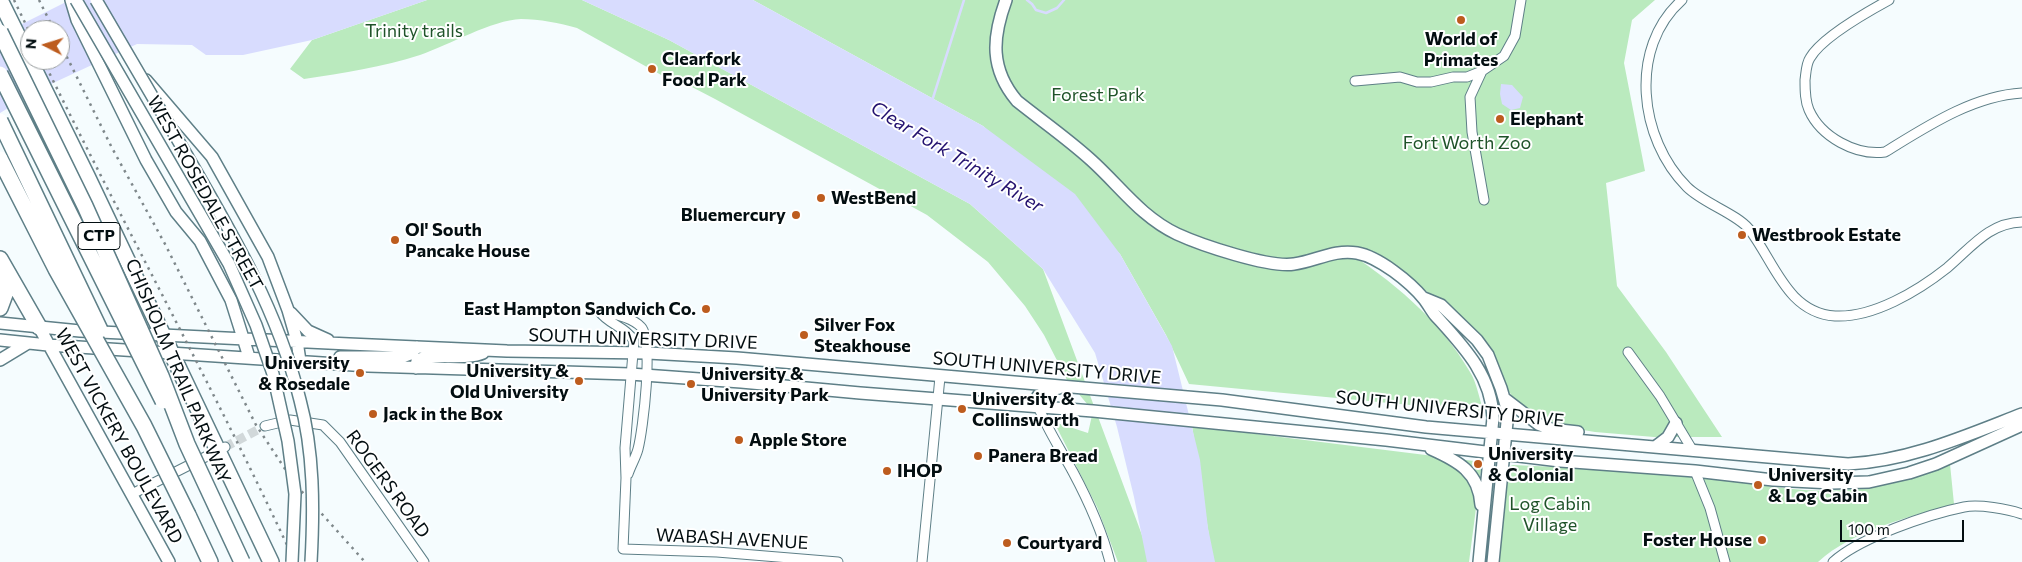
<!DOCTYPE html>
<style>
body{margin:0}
#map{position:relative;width:2022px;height:562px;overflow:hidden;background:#f5fcfe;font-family:Commissioner,sans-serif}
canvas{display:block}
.north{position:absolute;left:20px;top:20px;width:50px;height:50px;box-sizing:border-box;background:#fff;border:1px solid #9a9fa0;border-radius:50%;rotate:275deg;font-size:14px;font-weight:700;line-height:20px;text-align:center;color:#030e11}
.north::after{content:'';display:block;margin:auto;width:18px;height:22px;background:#bd5c1e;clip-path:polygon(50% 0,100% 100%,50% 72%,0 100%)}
.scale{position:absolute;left:1840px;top:520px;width:124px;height:22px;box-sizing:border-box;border:2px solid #030e11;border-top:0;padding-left:6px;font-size:15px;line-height:18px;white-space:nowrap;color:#030e11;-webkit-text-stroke:4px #fff;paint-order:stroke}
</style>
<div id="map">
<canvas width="2022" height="562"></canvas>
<div class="north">N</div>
<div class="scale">100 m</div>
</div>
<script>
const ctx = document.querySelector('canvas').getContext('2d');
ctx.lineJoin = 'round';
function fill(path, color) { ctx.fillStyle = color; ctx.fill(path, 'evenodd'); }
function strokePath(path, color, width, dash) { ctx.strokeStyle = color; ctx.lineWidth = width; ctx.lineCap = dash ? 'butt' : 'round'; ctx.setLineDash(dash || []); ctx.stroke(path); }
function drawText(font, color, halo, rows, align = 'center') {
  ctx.font = font + ' Commissioner,sans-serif'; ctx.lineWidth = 4; ctx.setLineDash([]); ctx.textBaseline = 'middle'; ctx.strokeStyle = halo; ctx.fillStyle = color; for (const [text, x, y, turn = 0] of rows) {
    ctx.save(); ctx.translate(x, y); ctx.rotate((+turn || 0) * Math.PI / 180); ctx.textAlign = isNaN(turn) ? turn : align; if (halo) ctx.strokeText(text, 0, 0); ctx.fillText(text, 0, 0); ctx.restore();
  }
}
fill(new Path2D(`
 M 427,0 L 582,0 L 669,40 L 970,204 L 1043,269 L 1152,562 L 1118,562 L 1097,507 L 1054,422 L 1088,433 L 1093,411 L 1067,380 L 1044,335 L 1025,306 L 988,262 L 927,215 L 715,99 L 690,86 L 672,81 L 577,28 C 560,23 539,19 521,19 C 492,20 449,45 420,55 C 383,67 343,73 304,79 L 290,69 L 312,40 Z
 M 753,0 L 1655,0 L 1632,20 L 1624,63 L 1645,171 L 1606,183 L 1617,286 L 1666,352 L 1722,437 L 1654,437 L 1595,432 L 1547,424 L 1515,400 L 1507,389 L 1492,353 L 1466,320 L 1371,251 L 1353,247 L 1341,248 C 1391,279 1440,320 1470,372 C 1477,383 1479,399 1484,412 L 1189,384 L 1166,335 L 1120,254 L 983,126 Z
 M 1192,426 L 1482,462 L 1469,562 L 1213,562 Z
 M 1950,464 L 1954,504 C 1909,517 1853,530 1818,562 L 1497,562 L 1508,467 L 1513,465 C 1571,468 1630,469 1688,475 C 1739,480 1792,494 1843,490 C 1882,488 1915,479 1950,464 Z`), '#baeabe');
fill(new Path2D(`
 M 70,0 L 427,0 L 312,40 L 243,55 L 206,55 L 192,45 L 137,44 L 36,91 L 0,113 L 0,35 ZM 30,30 L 60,30 L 60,60 L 30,60 Z
 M 582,0 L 753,0 L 983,126 L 1075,194 L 1120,254 L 1172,346 L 1200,460 L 1208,528 L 1215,562 L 1147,562 L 1134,497 L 1117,427 L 1095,353 L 1043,269 L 970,204 L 669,40 Z
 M 1501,84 L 1512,85 L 1523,97 L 1520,108 L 1511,110 L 1502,104 L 1500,94 Z`), '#d8dcfe');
strokePath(new Path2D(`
 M 1027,0 L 1032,4 L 1036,10 L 1046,13 L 1057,8 L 1064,0
 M 932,101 L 964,0`), '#d8dcfe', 2.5);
strokePath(new Path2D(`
 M 225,447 L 265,426`), '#d1d8da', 9, [9, 4.5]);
const street = new Path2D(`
 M 1682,0 C 1628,48 1639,139 1687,187 C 1703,203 1737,214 1749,229 C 1774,261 1787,313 1835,316 C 1873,318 1918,291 1947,268 C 1971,248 1988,223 2022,222
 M 1889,0 C 1867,12 1822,37 1810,58 C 1806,64 1806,73 1805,80 C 1805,91 1805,101 1809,110 C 1821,137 1856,156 1885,152 C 1926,127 1972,96 2022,93
 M 1355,81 L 1400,77 L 1417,82 L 1431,82 L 1453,77 L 1467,77 L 1482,71
 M 1484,200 L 1472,132 L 1470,97 L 1482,71 L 1504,56 L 1515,36 L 1521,0
 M 599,311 C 608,324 626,327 634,341 L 625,448 L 626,478 L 623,549 L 717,552 L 838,562
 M 599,311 C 611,313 632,317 641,327 C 654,340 643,430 638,449 C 636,457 631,465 628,474
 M 1628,352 L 1660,396 L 1693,451
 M 1038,406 C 1047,429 1061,450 1073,472 C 1088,500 1102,531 1110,562
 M 265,426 L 290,420 L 323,425 L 340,442 L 424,562
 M 1695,471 L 1710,508 L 1725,562
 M 132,494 L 225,447
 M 922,562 L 940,377
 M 1833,562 C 1859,538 1929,514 1964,507 C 1979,504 2008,509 2022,514`);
const secondary = new Path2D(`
 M 71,0 L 77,20 L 146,160 L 176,212 L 200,241 L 231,300 L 249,357
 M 1006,0 C 992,38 990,69 1017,101 C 1042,121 1068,139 1091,160 C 1120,186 1141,217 1177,234 C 1201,245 1269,268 1294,264 C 1316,261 1334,249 1357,253 C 1379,257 1410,282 1424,299 C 1428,304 1431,310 1435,315 C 1462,345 1492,375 1493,418 L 1479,562
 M 146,80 L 212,157 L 268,257 L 288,310 L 297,341 L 300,361
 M 1424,298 L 1441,305 L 1477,340 L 1488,355 L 1501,388 L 1508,412 L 1493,562
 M 291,313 L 308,331 L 328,340
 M 0,323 L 80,331 L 349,344 L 507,351 L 648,353 L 737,358 L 1222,400 L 1426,427 L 1848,464 C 1909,461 1965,436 2022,414
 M 39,327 L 169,562
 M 0,340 L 48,345 L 368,366 L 630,374 L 741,382 L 860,393 L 1093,411 L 1386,440 L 1560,461 L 1695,471 L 1773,480 L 1832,483 L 1869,482 L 1909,473 L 1936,464 L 2022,425
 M 340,357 L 402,357 L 410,354 L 417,347
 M 0,360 L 28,343
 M 416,368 L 417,361 C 427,352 465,361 483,353
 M 1504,398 L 1538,424 L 1551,429 L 1578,432
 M 1038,406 L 1038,396 L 1049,390 L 1059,388
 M 1655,447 L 1668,437 L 1676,423
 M 1431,449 C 1458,461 1479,472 1481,505`);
const highway = new Path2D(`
 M 0,0 L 87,176 L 271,562
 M 0,259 L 39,327
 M 0,308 L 7,289 L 5,272
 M 188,515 L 210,562`);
strokePath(street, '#5e7f87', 11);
strokePath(secondary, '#5e7f87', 14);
strokePath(highway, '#5e7f87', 18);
strokePath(street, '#fff', 9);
strokePath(secondary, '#fff', 11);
strokePath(highway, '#fff', 15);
strokePath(new Path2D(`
 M 14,0 L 30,33
 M 39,0 L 54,30
 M 60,43 L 112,148 L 165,244 L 256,425 L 295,484 L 365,562
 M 43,60 C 125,228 216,392 295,562`), '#7f888b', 2.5, [2.5, 5]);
const secondaryBridge = new Path2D(`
 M 76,0 L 229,264 L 256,325 L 273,374 L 288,441 L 295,494 L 292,562
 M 96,0 C 126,51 156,103 186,154 C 232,233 278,311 300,400 C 314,452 314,508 311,562`);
const highwayBridge = new Path2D(`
 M 0,32 L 85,206 L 161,376 L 187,444 L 242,562
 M 0,74 L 163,401
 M 0,121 L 100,330
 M 0,159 L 56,269 L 144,426 L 188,515`);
strokePath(secondaryBridge, '#5e7f87', 14, []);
strokePath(highwayBridge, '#5e7f87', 18, []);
strokePath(secondaryBridge, '#fff', 11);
strokePath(highwayBridge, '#fff', 15);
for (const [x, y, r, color] of [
 [1461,20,5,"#bd5c1e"],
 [652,69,5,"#bd5c1e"],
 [1500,119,5,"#bd5c1e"],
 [821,198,5,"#bd5c1e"],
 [796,215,5,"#bd5c1e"],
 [1742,235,5,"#bd5c1e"],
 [395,240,5,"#bd5c1e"],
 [706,309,5,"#bd5c1e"],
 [804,335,5,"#bd5c1e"],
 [360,373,5,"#bd5c1e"],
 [579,381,5,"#bd5c1e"],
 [691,384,5,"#bd5c1e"],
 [962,409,5,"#bd5c1e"],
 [373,414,5,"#bd5c1e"],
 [739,440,5,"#bd5c1e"],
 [978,456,5,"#bd5c1e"],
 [1478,464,5,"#bd5c1e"],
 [887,471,5,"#bd5c1e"],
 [1758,485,5,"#bd5c1e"],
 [1762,540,5,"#bd5c1e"],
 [1007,543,5,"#bd5c1e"]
]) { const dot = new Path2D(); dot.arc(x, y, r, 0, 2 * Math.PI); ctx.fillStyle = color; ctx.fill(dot); strokePath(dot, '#fff', 2); }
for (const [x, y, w] of [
 [99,236,42]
]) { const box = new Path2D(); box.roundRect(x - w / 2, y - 13.5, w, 27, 4); ctx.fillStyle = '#fff'; ctx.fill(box); strokePath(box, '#030e11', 1); }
drawText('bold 16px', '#030e11', null, [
 ["CTP",99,236]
]);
drawText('18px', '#1f5329', '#fff', [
 ["Trinity trails",414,31],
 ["Forest Park",1098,95],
 ["Fort Worth Zoo",1467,143],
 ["Log Cabin",1550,504],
 ["Village",1550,525]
]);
drawText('bold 18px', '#030e11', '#fff', [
 ["World of",1461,39,"center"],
 ["Primates",1461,60,"center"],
 ["Clearfork",662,59],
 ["Food Park",662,80],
 ["Elephant",1510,119],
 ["WestBend",831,198],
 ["Bluemercury",786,215,"right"],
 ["Ol' South",405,230],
 ["Pancake House",405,251],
 ["Westbrook Estate",1752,235],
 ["East Hampton Sandwich Co.",696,309,"right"],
 ["Silver Fox",814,325],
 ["Steakhouse",814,346],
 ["University",350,363,"right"],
 ["& Rosedale",350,384,"right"],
 ["University &",569,371,"right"],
 ["Old University",569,392,"right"],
 ["University &",701,374],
 ["University Park",701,395],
 ["University &",972,399],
 ["Collinsworth",972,420],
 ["Jack in the Box",383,414],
 ["Apple Store",749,440],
 ["University",1488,454],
 ["& Colonial",1488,475],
 ["Panera Bread",988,456],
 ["IHOP",897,471],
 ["University",1768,475],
 ["& Log Cabin",1768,496],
 ["Foster House",1752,540,"right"],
 ["Courtyard",1017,543]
], 'left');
drawText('18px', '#030e11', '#fff', [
 ["WEST ROSEDALE STREET",205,193,61],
 ["SOUTH UNIVERSITY DRIVE",643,339,2],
 ["SOUTH UNIVERSITY DRIVE",1047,368,5],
 ["CHISHOLM TRAIL PARKWAY",178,371,67],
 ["SOUTH UNIVERSITY DRIVE",1450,409,6],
 ["WEST VICKERY BOULEVARD",119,436,61],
 ["ROGERS ROAD",388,484,54],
 ["WABASH AVENUE",732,539,3]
]);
drawText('italic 19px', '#23116f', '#fff', [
 ["Clear Fork Trinity River",957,157,31]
]);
</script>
